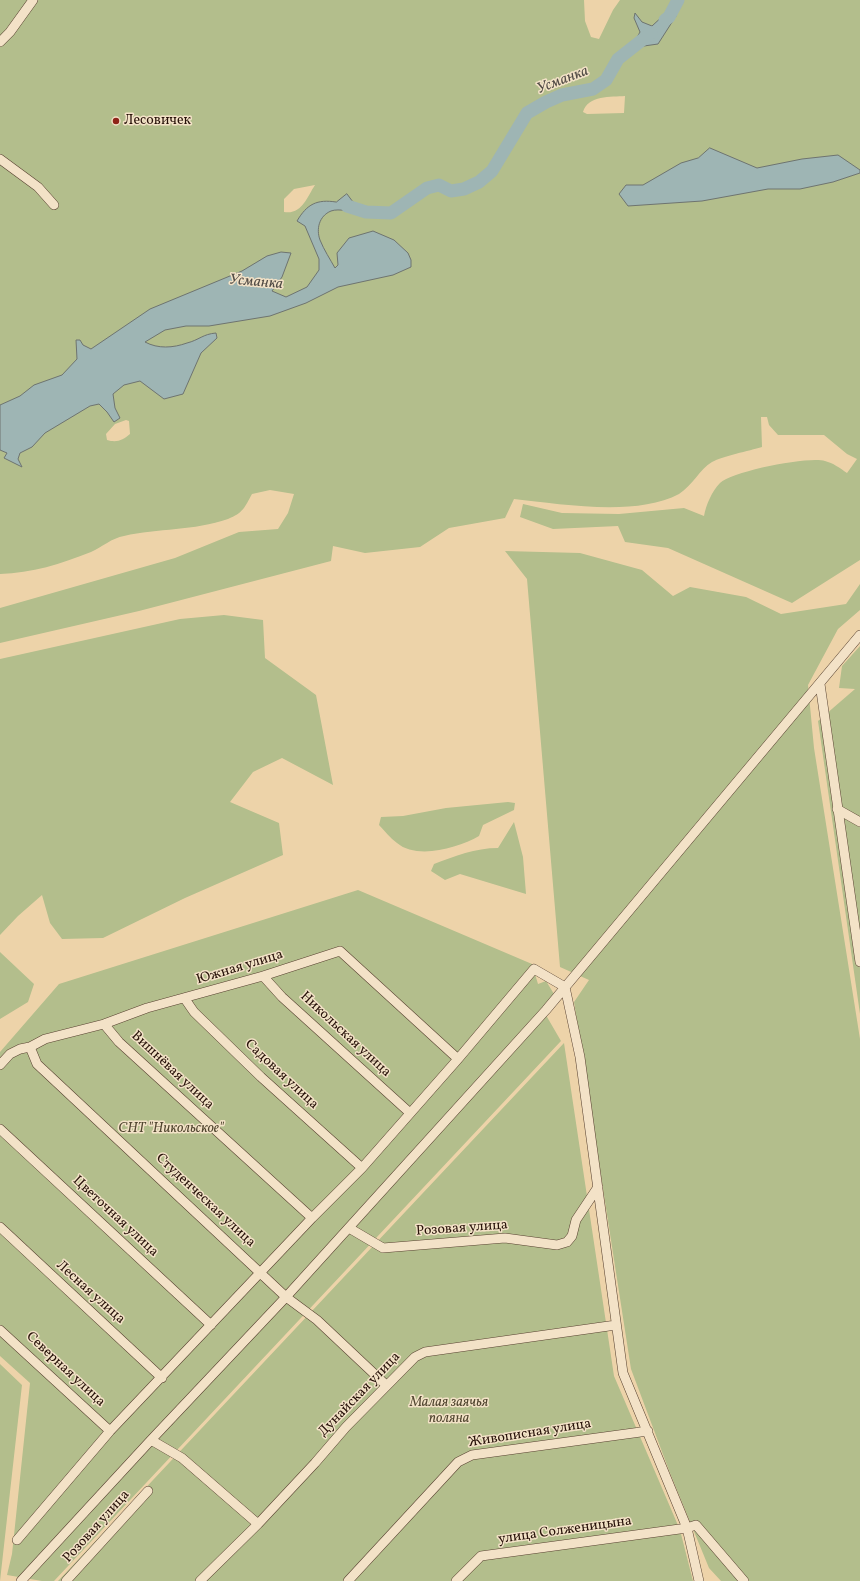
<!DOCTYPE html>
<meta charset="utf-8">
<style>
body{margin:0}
canvas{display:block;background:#edd3a9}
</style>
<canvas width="860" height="1581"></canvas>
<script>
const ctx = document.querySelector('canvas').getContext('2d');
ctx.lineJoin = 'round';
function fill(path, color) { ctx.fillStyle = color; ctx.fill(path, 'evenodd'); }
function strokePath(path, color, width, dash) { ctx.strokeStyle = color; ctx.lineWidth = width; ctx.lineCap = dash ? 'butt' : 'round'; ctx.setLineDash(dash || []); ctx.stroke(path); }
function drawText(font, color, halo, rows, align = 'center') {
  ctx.font = font + ' Vollkorn,serif'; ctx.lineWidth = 3; ctx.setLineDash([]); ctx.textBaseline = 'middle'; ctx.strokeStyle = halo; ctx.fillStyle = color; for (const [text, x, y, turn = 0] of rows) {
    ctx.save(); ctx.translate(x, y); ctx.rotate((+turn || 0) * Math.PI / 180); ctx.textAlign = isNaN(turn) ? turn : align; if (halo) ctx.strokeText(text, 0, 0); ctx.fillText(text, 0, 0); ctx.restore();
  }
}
fill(new Path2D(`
 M 0,0 L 584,0 L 585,21 L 591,37 L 599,39 L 613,10 L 620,0 L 860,0 L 860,560 L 792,603 L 668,548 L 625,542 L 618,526 L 553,529 L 520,517 L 523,504 L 562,513 L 619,514 L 684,508 L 704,516 C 706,505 712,491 720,483 C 733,471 809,456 825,461 C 833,463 840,468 847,473 L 857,459 L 847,454 L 824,435 L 778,435 L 769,425 L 767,417 L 761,417 L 762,447 C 749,451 723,456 712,462 C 700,469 692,486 679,494 C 636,517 561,504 514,499 L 505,518 L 449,528 L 420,547 L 365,553 L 333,546 L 331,561 L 139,611 L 0,643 L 0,608 L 175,558 L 239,532 L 278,529 L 288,513 L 294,494 L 270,490 L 252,494 C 245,507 243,513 228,519 C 194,531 158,528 124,536 C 112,538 102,547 91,552 C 61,564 32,573 0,574 ZM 625,96 L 624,113 L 587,114 L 583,112 C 588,95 611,97 625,96 ZM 315,185 C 307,197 302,215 284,212 L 284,199 L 294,189 ZM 126,420 L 129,421 L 130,434 C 123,440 117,443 107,440 L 106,434 L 115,424 Z
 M 505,551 L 580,553 L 642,570 L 673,596 L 690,587 L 746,597 L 781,614 L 846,604 L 860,584 L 860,610 L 838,629 L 808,685 L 814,748 L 860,1039 L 860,1581 L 721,1581 L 709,1568 L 670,1473 L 631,1369 L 574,1002 L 589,980 L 560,967 L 527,579 Z
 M 224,615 L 263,620 L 265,658 L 316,695 L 333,785 L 282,758 L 253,772 L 230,802 L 279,823 L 283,855 L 185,898 L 103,938 L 62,939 L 50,923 L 42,895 L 18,916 L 0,935 L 0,659 L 180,619 Z
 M 860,646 L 860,1014 L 818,721 L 855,689 L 839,688 L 842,666 Z
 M 508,802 L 515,803 L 514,810 L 483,825 L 479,836 C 458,848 417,860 397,843 C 390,838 385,831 379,825 L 381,817 L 403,816 L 446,808 Z
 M 514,822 L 523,857 L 526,894 L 460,874 L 445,880 L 431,871 L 434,864 C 455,856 475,848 498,848 Z
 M 358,890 L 532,964 L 538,984 L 546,981 L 554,994 L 543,1010 L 561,1041 L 54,1581 L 42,1581 L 7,1575 L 12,1554 L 30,1383 L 0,1356 L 0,1052 L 59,984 Z
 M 0,952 L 34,984 L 28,1002 L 0,1019 Z
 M 564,1043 L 614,1376 L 680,1530 L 693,1581 L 58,1581 Z
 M 0,1364 L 22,1385 L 0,1581 Z`), '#b3be8c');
const water = new Path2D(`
 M 672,6 L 678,8 L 676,16 L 658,44 L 637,47 L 635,41 L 640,32 L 634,18 L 635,13 L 642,22 L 652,26 L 665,14 Z
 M 710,148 L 757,168 L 802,159 L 838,155 L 860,170 L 860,173 L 833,182 L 800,189 L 768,189 L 702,201 L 628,206 L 619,194 L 626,185 L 643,185 L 681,163 L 698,158 Z
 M 347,194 L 353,202 L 363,207 L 362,214 C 353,212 339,208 331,211 C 319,216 316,229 320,240 C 324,250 330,259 335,268 L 338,265 L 337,253 L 349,238 L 373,231 L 394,240 L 408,253 L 411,260 L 411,267 L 393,275 L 338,287 L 306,303 L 270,316 L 209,326 L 186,326 L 165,330 L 145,342 C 158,349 173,348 187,343 C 199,340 203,334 216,333 L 217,338 L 201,353 L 183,394 L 164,399 L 140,381 L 124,385 L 113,394 L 115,408 L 120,418 L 114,422 L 107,412 L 99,404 L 90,406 L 45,433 L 32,447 L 20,453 L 18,459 L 22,467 L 4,458 L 7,453 L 0,450 L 0,405 L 20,396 L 34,385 L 62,375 L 77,359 L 76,340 L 80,340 L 83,345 L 91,349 L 150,309 L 242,271 L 267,256 L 281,252 L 291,253 L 282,277 L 272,291 L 286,297 L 307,287 L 319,270 L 319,259 L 305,226 L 297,221 C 307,204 317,199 336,202 Z`);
fill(water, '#9eb5b4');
strokePath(water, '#6e7470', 1);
strokePath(new Path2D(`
 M 665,20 L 669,17 L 678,0
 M 347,206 L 366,212 L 391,213 L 427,188 L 439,185 L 451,191 L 464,189 L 479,182 L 492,171 L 527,113 L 546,102 L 562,95 L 593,89 L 606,80 L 618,59 L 651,33`), '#9eb5b4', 13);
const minor = new Path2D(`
 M 0,42 L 10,32 L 33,0
 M 0,159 L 38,187 L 54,205
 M 820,684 L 860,962
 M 837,809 L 860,822
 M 263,976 L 282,997 L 410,1113
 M 185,999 L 194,1012 L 261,1077 L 362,1168
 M 104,1024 L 119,1042 L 312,1218
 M 30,1047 L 37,1064 L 286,1297 L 317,1320 L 386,1385
 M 0,1065 L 10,1054 L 20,1049 L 30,1047 L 45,1039 L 104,1024 L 147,1008 L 263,976 L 340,951 L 458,1059
 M 0,1129 L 211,1325
 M 0,1227 L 162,1378
 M 349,1228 L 383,1248 L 505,1238 L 557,1245 L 567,1242 L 572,1236 L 576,1220 L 598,1187
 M 0,1330 L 110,1431
 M 151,1440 L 182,1458 L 258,1524
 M 17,1540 L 110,1431 L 312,1218 L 362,1168 L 458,1059 L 534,969 L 565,987 L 580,1057 L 623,1373 L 687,1528 L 699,1581
 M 21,1581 L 151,1440 L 286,1297 L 546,1010 L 860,635
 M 66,1581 L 148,1491
 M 200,1581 L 258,1524 L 315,1463 L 346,1427 L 415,1357 L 425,1352 L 616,1325
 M 348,1581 L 458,1462 L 472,1455 L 648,1431
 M 456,1581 L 481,1556 L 687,1528 L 696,1525 L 744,1581`);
strokePath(minor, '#584231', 10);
strokePath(minor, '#f3e2c7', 9);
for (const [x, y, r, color] of [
 [116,121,4,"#8f2418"]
]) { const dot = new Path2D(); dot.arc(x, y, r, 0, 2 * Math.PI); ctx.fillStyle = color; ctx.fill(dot); strokePath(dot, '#f3e2c7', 1.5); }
drawText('14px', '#271209', '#f3e2c7', [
 ["Лесовичек",124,121]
], 'left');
drawText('14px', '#271209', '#f3e2c7', [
 ["Южная улица",240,968,-17],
 ["Никольская улица",345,1035,43],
 ["Вишнёвая улица",172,1071,43],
 ["Садовая улица",281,1075,43],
 ["Студенческая улица",205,1201,43],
 ["Цветочная улица",115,1217,43],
 ["Розовая улица",462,1229,-4],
 ["Лесная улица",90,1293,42],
 ["Северная улица",65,1370,43],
 ["Дунайская улица",360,1395,-46],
 ["Живописная улица",530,1434,-9],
 ["Розовая улица",97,1527,-48],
 ["улица Солженицына",565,1531,-8]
]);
drawText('italic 14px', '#514630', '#f3e2c7', [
 ["СНТ \"Никольское\"",171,1129],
 ["Малая заячья",449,1403],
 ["поляна",449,1419]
]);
drawText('italic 15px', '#514b45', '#f3e2c7', [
 ["Усманка",563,81,-21],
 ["Усманка",256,283,5]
]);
</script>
